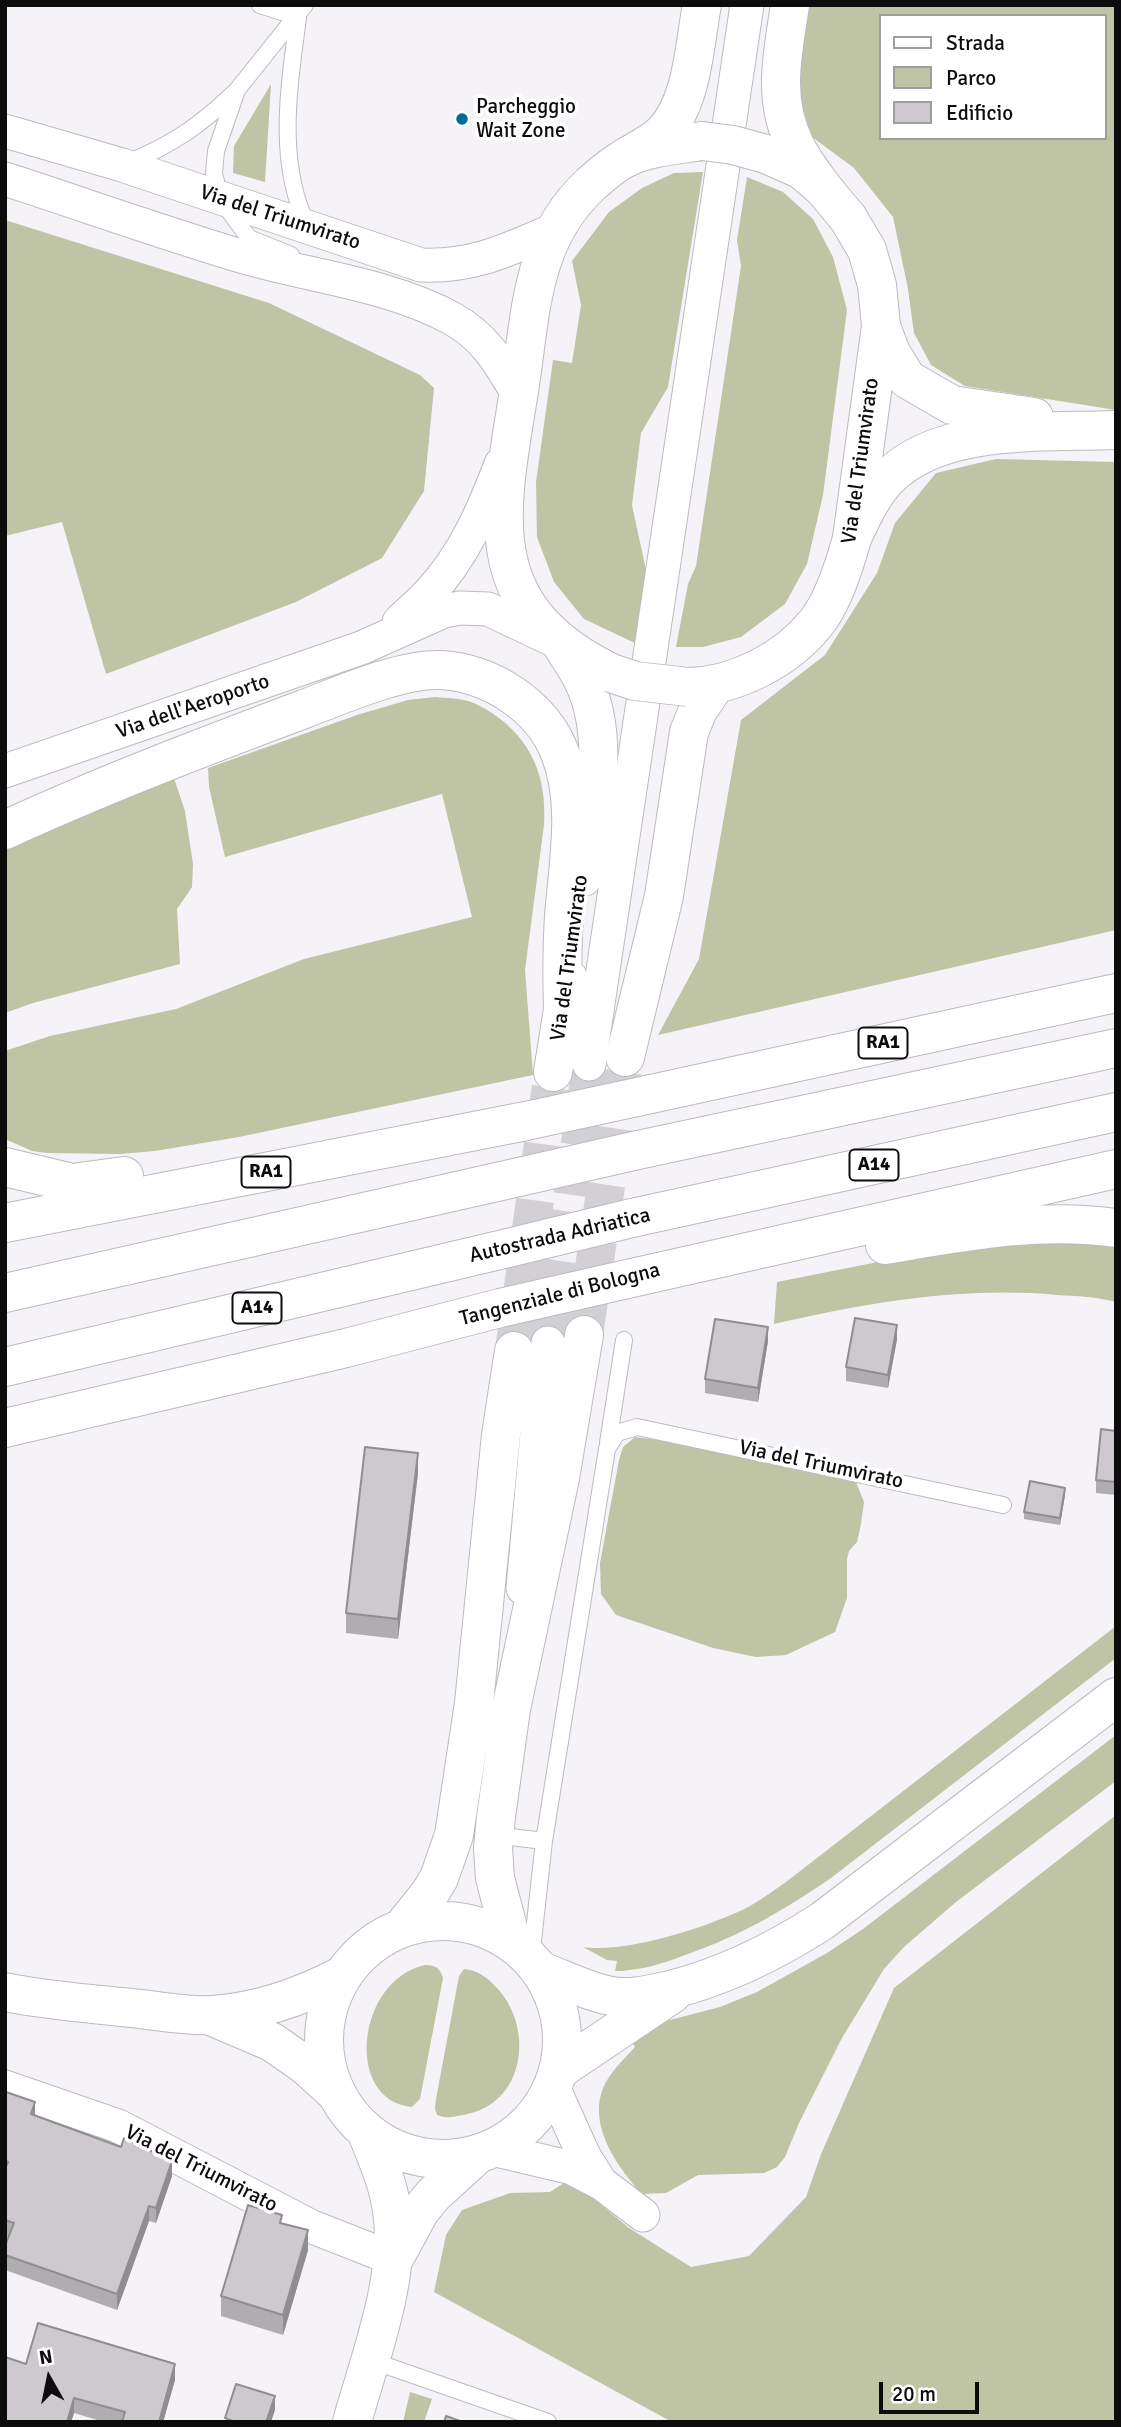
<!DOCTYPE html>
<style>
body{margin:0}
#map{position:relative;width:1121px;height:2427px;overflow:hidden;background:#f5f3f8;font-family:Signika,sans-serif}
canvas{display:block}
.frame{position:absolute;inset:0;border:7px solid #0c0c0d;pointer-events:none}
.legend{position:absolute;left:879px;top:14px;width:228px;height:126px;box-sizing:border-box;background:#fff;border:2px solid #9e9e9e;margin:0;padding:9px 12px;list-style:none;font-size:21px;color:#0c0c0d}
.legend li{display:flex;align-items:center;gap:14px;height:35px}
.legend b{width:35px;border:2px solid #9e9e9e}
.north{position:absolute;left:14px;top:2343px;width:70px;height:70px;-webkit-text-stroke:5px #fff;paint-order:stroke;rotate:351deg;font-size:19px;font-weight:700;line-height:28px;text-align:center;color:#0c0c0d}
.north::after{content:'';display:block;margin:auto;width:24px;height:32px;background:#0c0c0d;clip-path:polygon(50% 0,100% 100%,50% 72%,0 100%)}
.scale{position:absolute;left:879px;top:2382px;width:100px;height:32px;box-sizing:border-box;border:4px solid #0c0c0d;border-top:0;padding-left:9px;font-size:21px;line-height:24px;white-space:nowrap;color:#0c0c0d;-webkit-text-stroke:5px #fff;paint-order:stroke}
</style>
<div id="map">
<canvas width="1121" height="2427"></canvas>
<div class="frame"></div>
<ul class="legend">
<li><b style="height:9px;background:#fff"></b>Strada</li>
<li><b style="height:19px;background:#bec4a4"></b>Parco</li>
<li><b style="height:19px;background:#cdc9ce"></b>Edificio</li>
</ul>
<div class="north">N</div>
<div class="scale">20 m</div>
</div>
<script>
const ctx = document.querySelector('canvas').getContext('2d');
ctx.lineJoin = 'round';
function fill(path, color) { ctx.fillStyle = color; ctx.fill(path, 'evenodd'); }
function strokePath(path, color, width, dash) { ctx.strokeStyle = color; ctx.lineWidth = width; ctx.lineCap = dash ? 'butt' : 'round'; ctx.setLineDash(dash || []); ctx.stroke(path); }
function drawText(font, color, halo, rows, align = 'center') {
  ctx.font = font + ' Signika,sans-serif'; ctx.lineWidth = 7; ctx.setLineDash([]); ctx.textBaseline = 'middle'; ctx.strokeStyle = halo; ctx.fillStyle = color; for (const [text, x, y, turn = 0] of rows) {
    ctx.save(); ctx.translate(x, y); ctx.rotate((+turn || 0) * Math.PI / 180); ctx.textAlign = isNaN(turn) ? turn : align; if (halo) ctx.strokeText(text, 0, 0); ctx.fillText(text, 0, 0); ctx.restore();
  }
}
fill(new Path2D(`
 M 804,5 L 1116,5 L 1116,410 L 965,386 L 931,365 L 914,333 L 908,289 L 893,217 L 854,168 L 812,137 L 792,75 ZM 881,16 L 1105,16 L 1105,138 L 881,138 Z
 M 271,84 L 265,182 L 233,173 L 234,146 Z
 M 703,172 L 668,387 L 641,433 L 632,505 L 646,570 L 635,643 L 584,619 L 554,582 L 537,537 L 536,482 L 553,360 L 572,363 L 581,305 L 572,261 L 609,212 L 642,188 L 674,173 Z
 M 747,177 L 783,192 L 813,219 L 833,257 L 847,310 L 823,495 L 807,564 L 785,604 L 741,637 L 703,647 L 676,647 L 688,584 L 696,566 L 741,266 L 737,240 Z
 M 5,220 L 269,303 L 420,375 L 434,388 L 424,491 L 382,558 L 296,602 L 106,674 L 62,522 L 5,536 Z
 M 996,459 L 1116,462 L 1116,930 L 658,1035 L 699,959 L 741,720 L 825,655 L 877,573 L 895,523 L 936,473 Z
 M 435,697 C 446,698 457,698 468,701 C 476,703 484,708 492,713 C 532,740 547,777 544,825 L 525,970 L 533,1075 L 239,1137 L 155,1151 L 120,1154 L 47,1153 L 32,1151 L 5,1139 L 5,1051 L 50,1036 L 176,1009 L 304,959 L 472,917 L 442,794 L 225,857 L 209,787 L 208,768 L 357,715 L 408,700 Z
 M 174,778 L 185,811 L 193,864 L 192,887 L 177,909 L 180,964 L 33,1003 L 5,1013 L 5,843 Z
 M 992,1243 L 1116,1243 L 1116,1302 C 1097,1297 1077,1296 1057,1295 C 961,1286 867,1303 774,1324 L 777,1282 L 898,1258 Z
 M 635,1437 L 673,1442 L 856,1482 L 864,1502 L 861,1524 L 857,1542 L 849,1551 L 847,1559 L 847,1598 L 835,1632 L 786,1655 L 756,1657 L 713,1648 L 616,1615 L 601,1594 L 600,1563 L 619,1460 L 623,1447 Z
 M 1116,1626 L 1116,1658 L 831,1878 C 784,1910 742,1935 688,1954 C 665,1963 640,1971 615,1971 L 617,1961 L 607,1960 L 583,1947 C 625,1954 712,1926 750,1906 C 762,1899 774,1890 786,1882 Z
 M 1116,1735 L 1116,1781 L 956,1902 L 904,1947 L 884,1969 L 842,2038 L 799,2123 L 785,2157 L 777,2167 L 764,2173 L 698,2175 L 666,2193 L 642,2194 C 619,2169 589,2128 602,2091 C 608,2074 623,2060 635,2047 L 628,2036 L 666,2021 L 720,2007 L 757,1992 L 827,1953 L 863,1929 Z
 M 1116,1815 L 1116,2422 L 672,2422 L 434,2292 L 446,2235 L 462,2210 L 510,2193 L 550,2192 L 570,2179 L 629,2228 L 691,2267 L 749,2256 L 806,2197 L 821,2154 L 894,1988 Z
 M 425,1965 C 436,1965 440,1968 443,1978 L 420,2099 L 412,2107 C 344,2101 356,1980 425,1965 Z
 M 464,1969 C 477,1970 487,1977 496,1987 C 535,2027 526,2105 463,2115 C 454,2117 446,2119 437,2115 L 435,2109 L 436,2099 L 459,1976 Z
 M 410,2392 L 432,2399 L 424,2422 L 403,2422 Z`), '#bec4a4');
strokePath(new Path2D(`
 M 548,1343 L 589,1064`), '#d2d0d5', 33, [33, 17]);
strokePath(new Path2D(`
 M 584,1335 L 625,1057
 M 514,1351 L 553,1072`), '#d2d0d5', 38, [38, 19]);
const service = new Path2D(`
 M 260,5 L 298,17
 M 298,18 C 289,87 276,162 308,227
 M 127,163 C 172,145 201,125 236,91
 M 291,255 L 249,238 L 220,199 L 214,173 L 216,151 L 237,90 L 305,5
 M 608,1443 L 624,1340
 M 494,1835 L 544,1841 L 531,1959
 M 544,1841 L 607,1449 L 617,1433 L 637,1427 L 1003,1505
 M 370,2360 L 548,2422`);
const minor = new Path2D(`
 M 5,131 L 122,165 L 421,265 C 474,267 507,250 554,230
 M 5,179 C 85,205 164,233 244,257 C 313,277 389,284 453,319 C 486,338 499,362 518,394
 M 399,622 C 409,612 420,603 430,592 C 464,556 484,509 501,464
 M 5,771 L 361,648 L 444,611 L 460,608 L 488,609 L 558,642
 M 589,1064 L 747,5
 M 523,1588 L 540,1400 L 548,1343
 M 5,2087 L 118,2126 L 310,2226 L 394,2259
 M 553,2087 L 584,2156 L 601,2183
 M 492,2149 L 572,2168 L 601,2183 L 643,2215`);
const tertiary = new Path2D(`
 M 790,5 C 783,53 772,97 794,143 C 801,159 813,174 823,188
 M 626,157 C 638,150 653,143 663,133 C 693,102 694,46 702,5`);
const secondary = new Path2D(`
 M 562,645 C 568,656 576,666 582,678 C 613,739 592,813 583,877
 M 611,673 C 476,607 499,515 519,391 C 531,315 530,241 590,185 C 600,176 612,165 624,159 C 647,147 676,145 702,141
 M 688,687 C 736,686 786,660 816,623 C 833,602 845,564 852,538 L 881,326 L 877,285 L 867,250 L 848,218 L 823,188 L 802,170 L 766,154
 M 625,1057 L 664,896 L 689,732 L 698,710 L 715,685
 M 553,1072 L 568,978
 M324 2040a119 119 0 1 1 238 0a119 119 0 1 1-238 0Z
 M 402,1928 L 430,1893 L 439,1878 L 454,1835 L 474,1703 L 501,1435 L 514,1351
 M 512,1943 L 495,1878 L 493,1848 L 496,1817 L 511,1709 L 560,1478 L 584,1335
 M 395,2257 L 420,2211 L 433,2195 L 478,2154
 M 352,2422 C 370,2357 404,2271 391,2205 C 387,2180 376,2156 367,2133`);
const motorway = new Path2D(`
 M 881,326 L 891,353 L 907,379 L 952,405 L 1034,417
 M 852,538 C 862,517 872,494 888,478 C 941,424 1045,433 1114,430
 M 5,830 C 103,785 203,747 304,709 C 341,695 402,668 441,670 C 491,673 542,706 560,753 C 580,803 568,864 564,916 C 562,948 562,979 563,1011
 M 651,1094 L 1116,993
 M 638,1150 L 1116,1048
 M 5,1167 L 72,1183 L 124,1176
 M 632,1218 L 1116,1112
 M 5,1223 L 526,1121
 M 885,1245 C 962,1232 1038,1217 1116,1228
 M 623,1280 L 1116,1169
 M 5,1293 L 519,1177
 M 5,1367 L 508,1248
 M 5,1428 L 346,1348 L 500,1308
 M 544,1972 C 564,1980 585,1990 606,1995 C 628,2000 648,1995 670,1990 C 726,1976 774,1952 822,1921 L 1116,1697
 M 5,1992 C 44,2000 82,2003 121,2007 C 151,2009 183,2017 212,2015 C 259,2012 301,1997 343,1975
 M 211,2016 L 272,2042 L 305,2065 L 337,2094
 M 559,2070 L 672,1994`);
strokePath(service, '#bcbabf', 18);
strokePath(minor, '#bcbabf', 35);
strokePath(tertiary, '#bcbabf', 40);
strokePath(secondary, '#bcbabf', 40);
strokePath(motorway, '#bcbabf', 40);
strokePath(service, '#fff', 16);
strokePath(minor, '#fff', 33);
strokePath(tertiary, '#fff', 38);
strokePath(secondary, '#fff', 38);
strokePath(motorway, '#fff', 38);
const secondaryBridge = new Path2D(`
 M 702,141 L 733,145 L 766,154
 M 611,673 L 635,681 L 688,687`);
const motorwayBridge = new Path2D(`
 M 526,1121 L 651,1094
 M 519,1177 L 638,1150
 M 508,1248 L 632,1218
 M 500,1308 L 623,1280`);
strokePath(secondaryBridge, '#bcbabf', 40, []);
strokePath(motorwayBridge, '#bcbabf', 40, []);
strokePath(secondaryBridge, '#fff', 38);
strokePath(motorwayBridge, '#fff', 38);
fill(new Path2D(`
 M 897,1339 L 888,1388 L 846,1381 L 846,1367 Z
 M 768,1341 L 758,1402 L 705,1393 L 705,1379 Z
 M 1116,1431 L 1116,1495 L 1096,1493 L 1096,1480 Z
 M 418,1473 L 398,1639 L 346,1633 L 346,1613 Z
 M 1065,1495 L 1060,1525 L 1024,1519 L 1024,1512 Z
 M 5,2094 L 35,2116 L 172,2176 L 156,2223 L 149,2221 L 117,2310 L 5,2270 L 5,2246 L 9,2237 L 5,2236 Z
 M 282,2223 L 308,2250 L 283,2335 L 221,2316 L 221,2296 Z
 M 5,2357 L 26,2364 L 175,2380 L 163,2422 L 104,2422 L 74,2413 L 71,2422 L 5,2422 Z`), '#b0adb1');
fill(new Path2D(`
 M 897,1325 L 897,1339 L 888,1388 L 888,1375 Z
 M 768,1327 L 768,1341 L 758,1402 L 758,1388 Z
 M 418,1453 L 418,1473 L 398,1639 L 398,1619 Z
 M 1065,1488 L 1065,1495 L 1060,1525 L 1060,1518 Z
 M 35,2102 L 35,2118 L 31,2114 Z
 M 172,2161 L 172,2176 L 156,2223 L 156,2208 Z
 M 149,2206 L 149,2221 L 117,2310 L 117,2294 Z
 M 308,2230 L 308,2250 L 283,2335 L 283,2315 Z
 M 175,2364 L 175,2380 L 163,2422 L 159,2422 Z
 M 275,2396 L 275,2410 L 271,2422 L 266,2422 Z
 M 74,2398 L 74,2413 L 71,2422 L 67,2422 Z`), '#908d90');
const building = new Path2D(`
 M 855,1318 L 897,1325 L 888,1375 L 846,1367 Z
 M 715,1319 L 768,1327 L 758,1388 L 705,1379 Z
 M 1101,1429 L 1116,1431 L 1116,1482 L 1096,1480 Z
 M 365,1447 L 418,1453 L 398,1619 L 346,1613 Z
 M 1030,1481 L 1065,1488 L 1060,1518 L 1024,1512 Z
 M 6,2092 L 35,2102 L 31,2114 L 121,2147 L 124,2138 L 172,2161 L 156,2208 L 149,2206 L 117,2294 L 5,2255 L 5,2246 L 14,2223 L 5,2220 L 5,2169 L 8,2162 L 5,2161 Z
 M 248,2205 L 282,2215 L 280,2223 L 308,2230 L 283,2315 L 221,2296 Z
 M 38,2323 L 175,2364 L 159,2422 L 122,2422 L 125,2412 L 74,2398 L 67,2422 L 5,2421 L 5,2357 L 26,2364 Z
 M 236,2384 L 275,2396 L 266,2422 L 235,2422 L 225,2418 Z
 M 446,2416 L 463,2422 L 444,2422 Z`);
fill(building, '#cdc9ce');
strokePath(building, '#908d90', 2);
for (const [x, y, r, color] of [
 [462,119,7,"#006a97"]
]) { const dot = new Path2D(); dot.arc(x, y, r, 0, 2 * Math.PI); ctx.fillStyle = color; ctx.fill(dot); strokePath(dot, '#fff', 2.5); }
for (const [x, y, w] of [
 [883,1043,49],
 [874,1165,49],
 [266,1172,49],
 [257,1308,49]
]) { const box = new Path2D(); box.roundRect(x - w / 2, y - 15.5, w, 31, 5); ctx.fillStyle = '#fff'; ctx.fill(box); strokePath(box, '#0c0c0d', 2); }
drawText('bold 19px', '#0c0c0d', null, [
 ["RA1",883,1043],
 ["A14",874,1165],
 ["RA1",266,1172],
 ["A14",257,1308]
]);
drawText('21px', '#0c0c0d', '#fff', [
 ["Parcheggio",476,107],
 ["Wait Zone",476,131]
], 'left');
drawText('21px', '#0c0c0d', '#fff', [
 ["Via del Triumvirato",280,218,18],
 ["Via del Triumvirato",861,461,-82],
 ["Via dell'Aeroporto",193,707,-19],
 ["Via del Triumvirato",570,958,-82],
 ["Autostrada Adriatica",560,1236,-13],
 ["Tangenziale di Bologna",560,1295,-14],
 ["Via del Triumvirato",821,1465,12],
 ["Via del Triumvirato",201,2169,27]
]);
</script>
